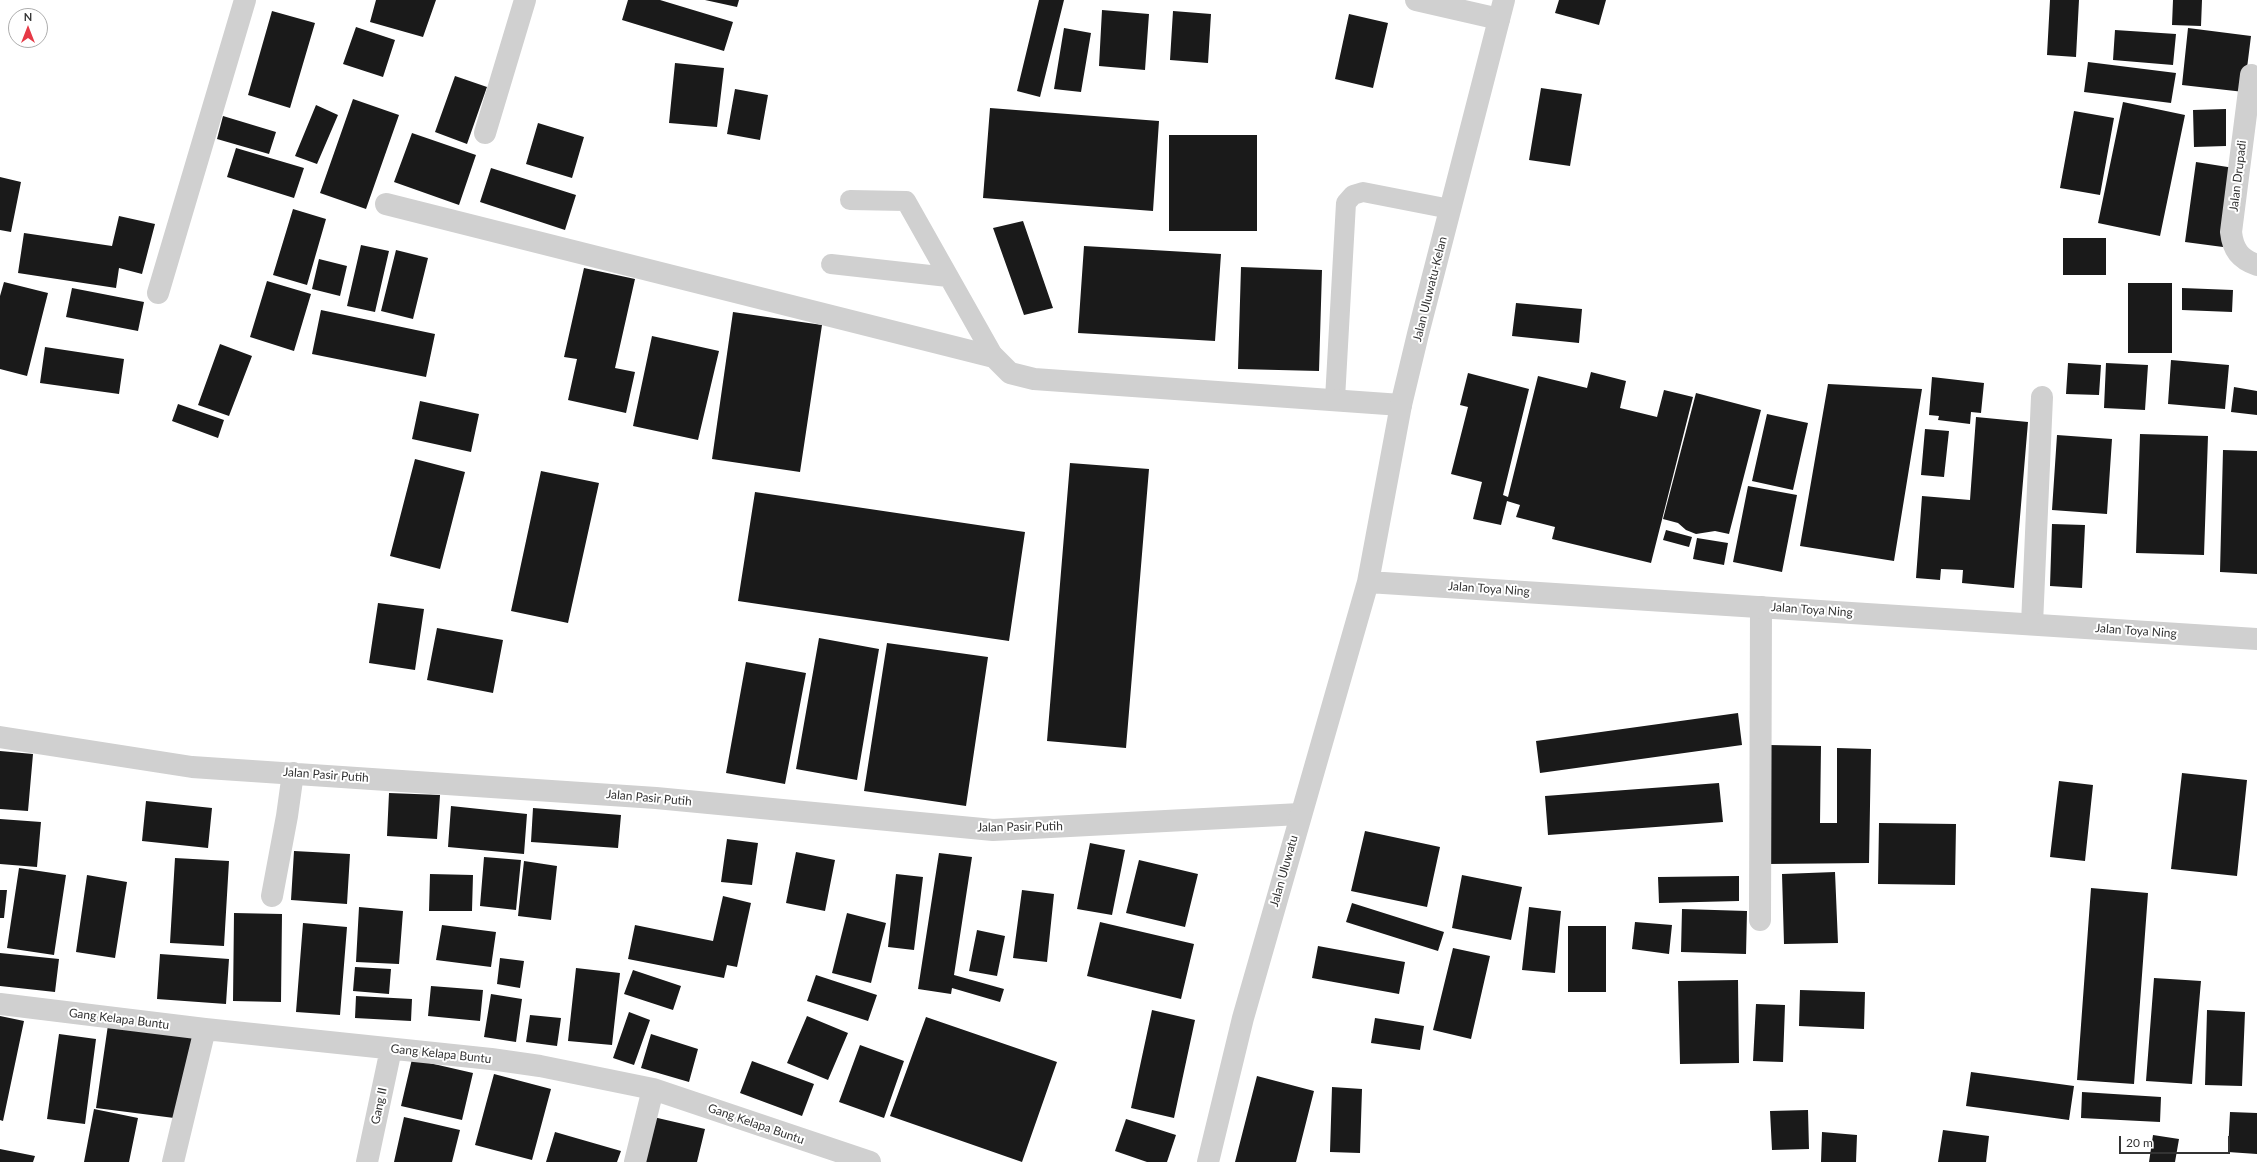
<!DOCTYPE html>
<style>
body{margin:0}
#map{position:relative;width:2257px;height:1162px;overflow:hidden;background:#fff;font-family:Lato,sans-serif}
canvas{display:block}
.north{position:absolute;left:8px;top:8px;width:40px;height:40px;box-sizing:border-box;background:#fff;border:1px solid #adadad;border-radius:50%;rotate:0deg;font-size:11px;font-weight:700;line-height:16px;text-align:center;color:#333}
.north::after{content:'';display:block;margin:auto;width:14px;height:18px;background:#e63946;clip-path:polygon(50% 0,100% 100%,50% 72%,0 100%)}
.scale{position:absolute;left:2119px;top:1136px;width:111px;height:18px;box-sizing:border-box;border:2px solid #333;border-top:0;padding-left:5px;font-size:12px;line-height:14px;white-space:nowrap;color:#333;-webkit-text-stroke:3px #fff;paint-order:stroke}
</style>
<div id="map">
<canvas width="2257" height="1162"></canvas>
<div class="north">N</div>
<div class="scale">20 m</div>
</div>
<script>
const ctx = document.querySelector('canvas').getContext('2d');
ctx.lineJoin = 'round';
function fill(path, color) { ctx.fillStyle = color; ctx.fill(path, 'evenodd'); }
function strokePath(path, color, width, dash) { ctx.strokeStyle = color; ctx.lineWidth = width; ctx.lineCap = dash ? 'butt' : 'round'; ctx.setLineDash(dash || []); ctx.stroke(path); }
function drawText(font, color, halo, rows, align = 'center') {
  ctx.font = font + ' Lato,sans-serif'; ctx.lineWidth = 4; ctx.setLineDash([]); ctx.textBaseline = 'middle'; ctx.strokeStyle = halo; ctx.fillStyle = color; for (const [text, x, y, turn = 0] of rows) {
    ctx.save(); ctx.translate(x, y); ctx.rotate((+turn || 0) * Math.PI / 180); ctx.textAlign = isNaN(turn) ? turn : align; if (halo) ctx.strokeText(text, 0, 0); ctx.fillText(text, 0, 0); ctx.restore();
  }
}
fill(new Path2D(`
 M 376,0 L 436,0 L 423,37 L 370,22 Z
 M 628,0 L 660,0 L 733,22 L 724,51 L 622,20 Z
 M 705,0 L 739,0 L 737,7 Z
 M 1039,0 L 1064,0 L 1040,97 L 1017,91 Z
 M 1559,0 L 1606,0 L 1599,25 L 1555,13 Z
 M 2050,0 L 2079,0 L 2076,57 L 2047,55 Z
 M 2173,0 L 2202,0 L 2201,26 L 2172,25 Z
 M 1102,10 L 1149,14 L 1145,70 L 1099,66 Z
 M 272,11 L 315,23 L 290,108 L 248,95 Z
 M 1173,11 L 1211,14 L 1208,63 L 1170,60 Z
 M 1349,14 L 1388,23 L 1373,88 L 1335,79 Z
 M 356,27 L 395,40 L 383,77 L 343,64 Z
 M 1064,28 L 1091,33 L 1081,92 L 1054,89 Z
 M 2188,28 L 2251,36 L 2244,92 L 2182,85 Z
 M 2115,30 L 2176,34 L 2173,65 L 2113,60 Z
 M 2088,62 L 2176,73 L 2171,103 L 2084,92 Z
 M 675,63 L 724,68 L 717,127 L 669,123 Z
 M 455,76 L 487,87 L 467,144 L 435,132 Z
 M 1541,88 L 1582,94 L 1570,166 L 1529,160 Z
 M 735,89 L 768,95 L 760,140 L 727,134 Z
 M 353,99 L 399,115 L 366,209 L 320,193 Z
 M 2123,102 L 2185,115 L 2160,236 L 2098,223 Z
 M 316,105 L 338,115 L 317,164 L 295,156 Z
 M 990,108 L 1159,121 L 1153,211 L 983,198 Z
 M 2226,109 L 2226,146 L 2194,147 L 2193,110 Z
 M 2074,111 L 2114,118 L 2100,195 L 2060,188 Z
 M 223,116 L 276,132 L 269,154 L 217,139 Z
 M 538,123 L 584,137 L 572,178 L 526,164 Z
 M 412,133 L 476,155 L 459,205 L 394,182 Z
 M 1169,135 L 1257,135 L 1257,231 L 1169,231 Z
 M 236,148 L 304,168 L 294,198 L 227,177 Z
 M 2196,162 L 2234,168 L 2223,247 L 2185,242 Z
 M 491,168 L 576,195 L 565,230 L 480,202 Z
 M 0,177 L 21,182 L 11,232 L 0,230 Z
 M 293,209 L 326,219 L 307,285 L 273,275 Z
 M 119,216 L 155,224 L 142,274 L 119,268 L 116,288 L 18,273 L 24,233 L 112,246 Z
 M 1023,221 L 1053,308 L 1024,315 L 993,228 Z
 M 2063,238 L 2106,238 L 2106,275 L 2063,275 Z
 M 361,245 L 389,251 L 375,312 L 347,306 Z
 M 1084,246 L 1221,254 L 1215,341 L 1078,333 Z
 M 396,250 L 428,258 L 413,319 L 381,311 Z
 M 319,259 L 347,266 L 340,296 L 312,289 Z
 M 1241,267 L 1322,270 L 1319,371 L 1238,369 Z
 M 584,268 L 635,279 L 615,368 L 635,372 L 626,413 L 568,400 L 577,359 L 564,357 Z
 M 267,281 L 311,294 L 294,351 L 250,337 Z
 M 4,282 L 48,293 L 27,376 L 0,369 L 0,296 Z
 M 2128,283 L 2172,283 L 2172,353 L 2128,353 Z
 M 72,288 L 144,302 L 138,331 L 66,317 Z
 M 2182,288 L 2233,290 L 2232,312 L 2182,310 Z
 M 1516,303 L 1582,309 L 1579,343 L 1512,336 Z
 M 321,310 L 435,334 L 426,377 L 312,354 Z
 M 733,312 L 822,325 L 800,472 L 712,459 Z
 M 652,336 L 719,351 L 698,440 L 633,426 Z
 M 220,344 L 252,356 L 229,416 L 198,405 Z
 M 45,347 L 124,359 L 119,394 L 40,383 Z
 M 2171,360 L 2229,365 L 2225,409 L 2168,404 Z
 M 2068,363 L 2101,365 L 2099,395 L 2066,394 Z
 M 2106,363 L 2148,365 L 2145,410 L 2104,408 Z
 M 1591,372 L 1626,381 L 1620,408 L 1657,417 L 1664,390 L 1693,397 L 1651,563 L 1552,539 L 1555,527 L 1516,517 L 1520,505 L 1507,501 L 1501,525 L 1473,519 L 1482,482 L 1451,474 L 1468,407 L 1460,405 L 1468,373 L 1529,389 L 1503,495 L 1508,497 L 1538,376 L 1587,388 Z
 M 1932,377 L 1984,383 L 1981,413 L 1971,412 L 1970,424 L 1938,420 L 1939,416 L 1929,415 Z
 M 1828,384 L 1922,389 L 1894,561 L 1800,546 Z
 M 2234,387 L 2257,391 L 2257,415 L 2231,412 Z
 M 1696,393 L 1761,410 L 1729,534 L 1715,531 L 1696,534 L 1686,530 L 1678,523 L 1663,519 Z
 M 420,401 L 479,414 L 471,452 L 412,439 Z
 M 178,404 L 224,420 L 218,438 L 172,421 Z
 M 1767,414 L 1808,423 L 1793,490 L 1752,481 Z
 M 1976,417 L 2028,422 L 2014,588 L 1962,583 L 1963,570 L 1941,569 L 1940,580 L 1916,578 L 1922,496 L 1970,500 Z
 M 1925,429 L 1949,431 L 1944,477 L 1921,475 Z
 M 2140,434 L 2208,436 L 2204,555 L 2136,553 Z
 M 2057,435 L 2112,439 L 2107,514 L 2052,510 Z
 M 2223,450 L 2257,451 L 2257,574 L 2220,572 Z
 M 415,459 L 465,472 L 440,569 L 390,556 Z
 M 1070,463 L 1149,469 L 1126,748 L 1047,741 Z
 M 541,471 L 599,483 L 568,623 L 511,611 Z
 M 1748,486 L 1797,495 L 1782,572 L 1733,562 Z
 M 755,492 L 1025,532 L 1009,641 L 738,601 Z
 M 2052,524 L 2085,525 L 2082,588 L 2050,586 Z
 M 1666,530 L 1692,537 L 1689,547 L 1663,540 Z
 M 1697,538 L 1728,543 L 1724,565 L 1693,559 Z
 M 378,603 L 424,609 L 415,670 L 369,663 Z
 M 437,628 L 503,640 L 493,693 L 427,680 Z
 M 819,638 L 879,649 L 857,780 L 796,769 Z
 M 887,643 L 988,657 L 966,806 L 864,791 Z
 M 746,662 L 806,673 L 785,784 L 726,773 Z
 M 1738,713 L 1742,745 L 1540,773 L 1536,741 Z
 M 1769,745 L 1821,746 L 1820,823 L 1837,823 L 1837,748 L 1871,749 L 1869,863 L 1767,864 Z
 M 0,751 L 33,754 L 28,811 L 0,809 Z
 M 2182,773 L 2247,780 L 2237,876 L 2171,869 Z
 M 2059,781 L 2093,785 L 2085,861 L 2050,857 Z
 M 1719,783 L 1723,822 L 1548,835 L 1545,796 Z
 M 389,793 L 440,795 L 437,839 L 387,836 Z
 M 146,801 L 212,808 L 208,848 L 142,841 Z
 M 451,806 L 527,814 L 524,854 L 448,847 Z
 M 533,808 L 621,815 L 618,848 L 531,842 Z
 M 0,819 L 41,822 L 37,867 L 0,864 Z
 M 1879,823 L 1956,824 L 1955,885 L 1878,884 Z
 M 1365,831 L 1440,847 L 1427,907 L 1351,891 Z
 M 727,839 L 758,843 L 752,885 L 721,882 Z
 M 1090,843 L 1125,850 L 1112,915 L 1077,909 Z
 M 294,851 L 350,854 L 347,904 L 291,900 Z
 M 796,852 L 835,860 L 825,911 L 786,903 Z
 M 939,853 L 972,857 L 954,975 L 1004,989 L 1000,1002 L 952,988 L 951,994 L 918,989 Z
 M 484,857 L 521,860 L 516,910 L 480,906 Z
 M 175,858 L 229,861 L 224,946 L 170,943 Z
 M 1139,860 L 1198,874 L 1185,927 L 1126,913 Z
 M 524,861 L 557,866 L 551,920 L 518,916 Z
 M 19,868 L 66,875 L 54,955 L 7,948 Z
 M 1835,872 L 1838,943 L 1784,944 L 1782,874 Z
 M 430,874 L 473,875 L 472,911 L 429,911 Z
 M 896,874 L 923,877 L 914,950 L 888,947 Z
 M 87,875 L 127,882 L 115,958 L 76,952 Z
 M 1462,875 L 1522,887 L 1511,940 L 1452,928 Z
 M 1739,876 L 1739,901 L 1659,903 L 1658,877 Z
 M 2091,888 L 2148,893 L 2134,1084 L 2077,1080 Z
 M 0,890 L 7,890 L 4,918 L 0,918 Z
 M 1022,890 L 1054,894 L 1047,962 L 1013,958 Z
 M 723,896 L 751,903 L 737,967 L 727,965 L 724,978 L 628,959 L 635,925 L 713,941 Z
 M 1352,903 L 1444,932 L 1438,951 L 1346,922 Z
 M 359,907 L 403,911 L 399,964 L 356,962 Z
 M 1529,907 L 1561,911 L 1555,973 L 1522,970 Z
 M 1682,909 L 1747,911 L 1746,954 L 1681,952 Z
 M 234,913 L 282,914 L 281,1002 L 233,1001 Z
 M 847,913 L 886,923 L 871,983 L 832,973 Z
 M 1100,922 L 1194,944 L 1181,999 L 1087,976 Z
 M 1635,922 L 1672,925 L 1669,954 L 1632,949 Z
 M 303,923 L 347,927 L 340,1015 L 296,1012 Z
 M 442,925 L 496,932 L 491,967 L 436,960 Z
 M 1568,926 L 1606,926 L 1606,992 L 1568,992 Z
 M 977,930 L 1005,936 L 997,976 L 969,971 Z
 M 1318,946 L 1405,962 L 1399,994 L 1312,978 Z
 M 1453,948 L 1490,956 L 1471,1039 L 1433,1030 Z
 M 0,953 L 59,959 L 55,992 L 0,986 Z
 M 160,954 L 229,959 L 226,1004 L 157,999 Z
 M 500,958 L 524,961 L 520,988 L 497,984 Z
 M 355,967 L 391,969 L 389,994 L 353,991 Z
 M 576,968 L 620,973 L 612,1045 L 568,1041 Z
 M 633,970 L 681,986 L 673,1010 L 624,994 Z
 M 816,975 L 877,995 L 868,1021 L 807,1001 Z
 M 2154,978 L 2201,981 L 2192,1084 L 2146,1081 Z
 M 1738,980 L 1739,1063 L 1680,1064 L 1678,981 Z
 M 431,986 L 483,990 L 480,1021 L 428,1016 Z
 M 1800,990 L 1865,992 L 1864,1029 L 1799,1026 Z
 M 491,994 L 522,999 L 516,1042 L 484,1037 Z
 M 356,996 L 412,999 L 411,1021 L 355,1018 Z
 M 1756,1004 L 1785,1005 L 1783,1062 L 1753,1061 Z
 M 1152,1010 L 1195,1020 L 1174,1118 L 1131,1108 Z
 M 2207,1010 L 2245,1012 L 2242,1086 L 2205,1085 Z
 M 629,1012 L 650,1020 L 634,1065 L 613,1058 Z
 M 530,1015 L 561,1018 L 557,1046 L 526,1042 Z
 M 0,1016 L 24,1021 L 3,1121 L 0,1120 Z
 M 807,1016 L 848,1033 L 828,1080 L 787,1063 Z
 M 926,1017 L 1057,1062 L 1022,1162 L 890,1116 Z
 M 109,1018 L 195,1030 L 182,1119 L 96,1108 Z
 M 1375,1018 L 1424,1026 L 1420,1050 L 1371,1043 Z
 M 59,1034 L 96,1039 L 85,1124 L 47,1119 Z
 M 651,1034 L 698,1049 L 689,1082 L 641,1068 Z
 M 860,1045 L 904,1061 L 884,1118 L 839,1102 Z
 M 412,1059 L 473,1073 L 462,1120 L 401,1106 Z
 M 752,1061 L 814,1084 L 802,1116 L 740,1093 Z
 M 1971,1072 L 2074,1086 L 2069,1120 L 1966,1106 Z
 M 494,1074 L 551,1089 L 532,1160 L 475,1145 Z
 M 1257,1076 L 1314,1091 L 1296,1162 L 1235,1162 Z
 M 1332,1087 L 1362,1089 L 1360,1153 L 1330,1152 Z
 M 2082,1092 L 2161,1097 L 2160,1122 L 2081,1118 Z
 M 94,1109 L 138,1118 L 129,1162 L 84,1162 Z
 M 1808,1110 L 1809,1149 L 1772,1150 L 1770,1111 Z
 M 2230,1112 L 2257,1113 L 2257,1154 L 2228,1152 Z
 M 649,1116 L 705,1129 L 697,1162 L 638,1162 Z
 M 404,1117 L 460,1130 L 452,1162 L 394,1162 Z
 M 1126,1119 L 1176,1135 L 1167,1162 L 1147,1162 L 1115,1151 Z
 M 1943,1130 L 1989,1136 L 1986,1162 L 1938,1162 Z
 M 555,1132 L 621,1151 L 617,1162 L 546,1162 Z
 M 1822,1132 L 1857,1135 L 1856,1162 L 1821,1162 Z
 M 2153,1135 L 2179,1139 L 2175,1162 L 2149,1162 Z
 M 0,1149 L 35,1156 L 33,1162 L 0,1162 Z`), '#1a1a1a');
strokePath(new Path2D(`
 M 850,200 L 906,201 L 994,357
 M 831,264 L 948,277
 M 1335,399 L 1346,203 L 1353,195 L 1363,192 L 1450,209`), '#d0d0d0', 20);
strokePath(new Path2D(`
 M 1416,0 L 1499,19
 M 2251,75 L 2231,232 C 2233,250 2240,259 2257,265
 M 485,133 L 525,0
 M 386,204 L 994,357 L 1010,373 L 1034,379 L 1401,405
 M 158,293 L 245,0
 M 2032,624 L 2042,397
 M 0,737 L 192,767 L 656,798 L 993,830 L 1300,814
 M 272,896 L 287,816 L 293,773
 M 1760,920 L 1761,607
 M 0,1004 L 205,1029 L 491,1059 L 540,1066 L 653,1089 L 870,1162
 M 173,1162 L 205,1029
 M 367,1162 L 391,1049
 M 635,1162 L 653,1089`), '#d0d0d0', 22);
strokePath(new Path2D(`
 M 1368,582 L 2257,639
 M 1208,1162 L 1243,1018 L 1368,582 L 1401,405 L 1418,334 L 1504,0`), '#d0d0d0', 22);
drawText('12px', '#333', '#fff', [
 ["Jalan Drupadi",2238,176,-83],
 ["Jalan Uluwatu-Kelan",1430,289,-76],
 ["Jalan Toya Ning",1489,589,4],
 ["Jalan Toya Ning",1812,610,4],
 ["Jalan Toya Ning",2136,631,4],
 ["Jalan Pasir Putih",326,775,4],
 ["Jalan Pasir Putih",649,798,5],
 ["Jalan Pasir Putih",1020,827,-1],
 ["Jalan Uluwatu",1284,871,-74],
 ["Gang Kelapa Buntu",119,1019,7],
 ["Gang Kelapa Buntu",441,1054,6],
 ["Gang II",379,1106,-78],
 ["Gang Kelapa Buntu",756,1124,19]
]);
</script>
